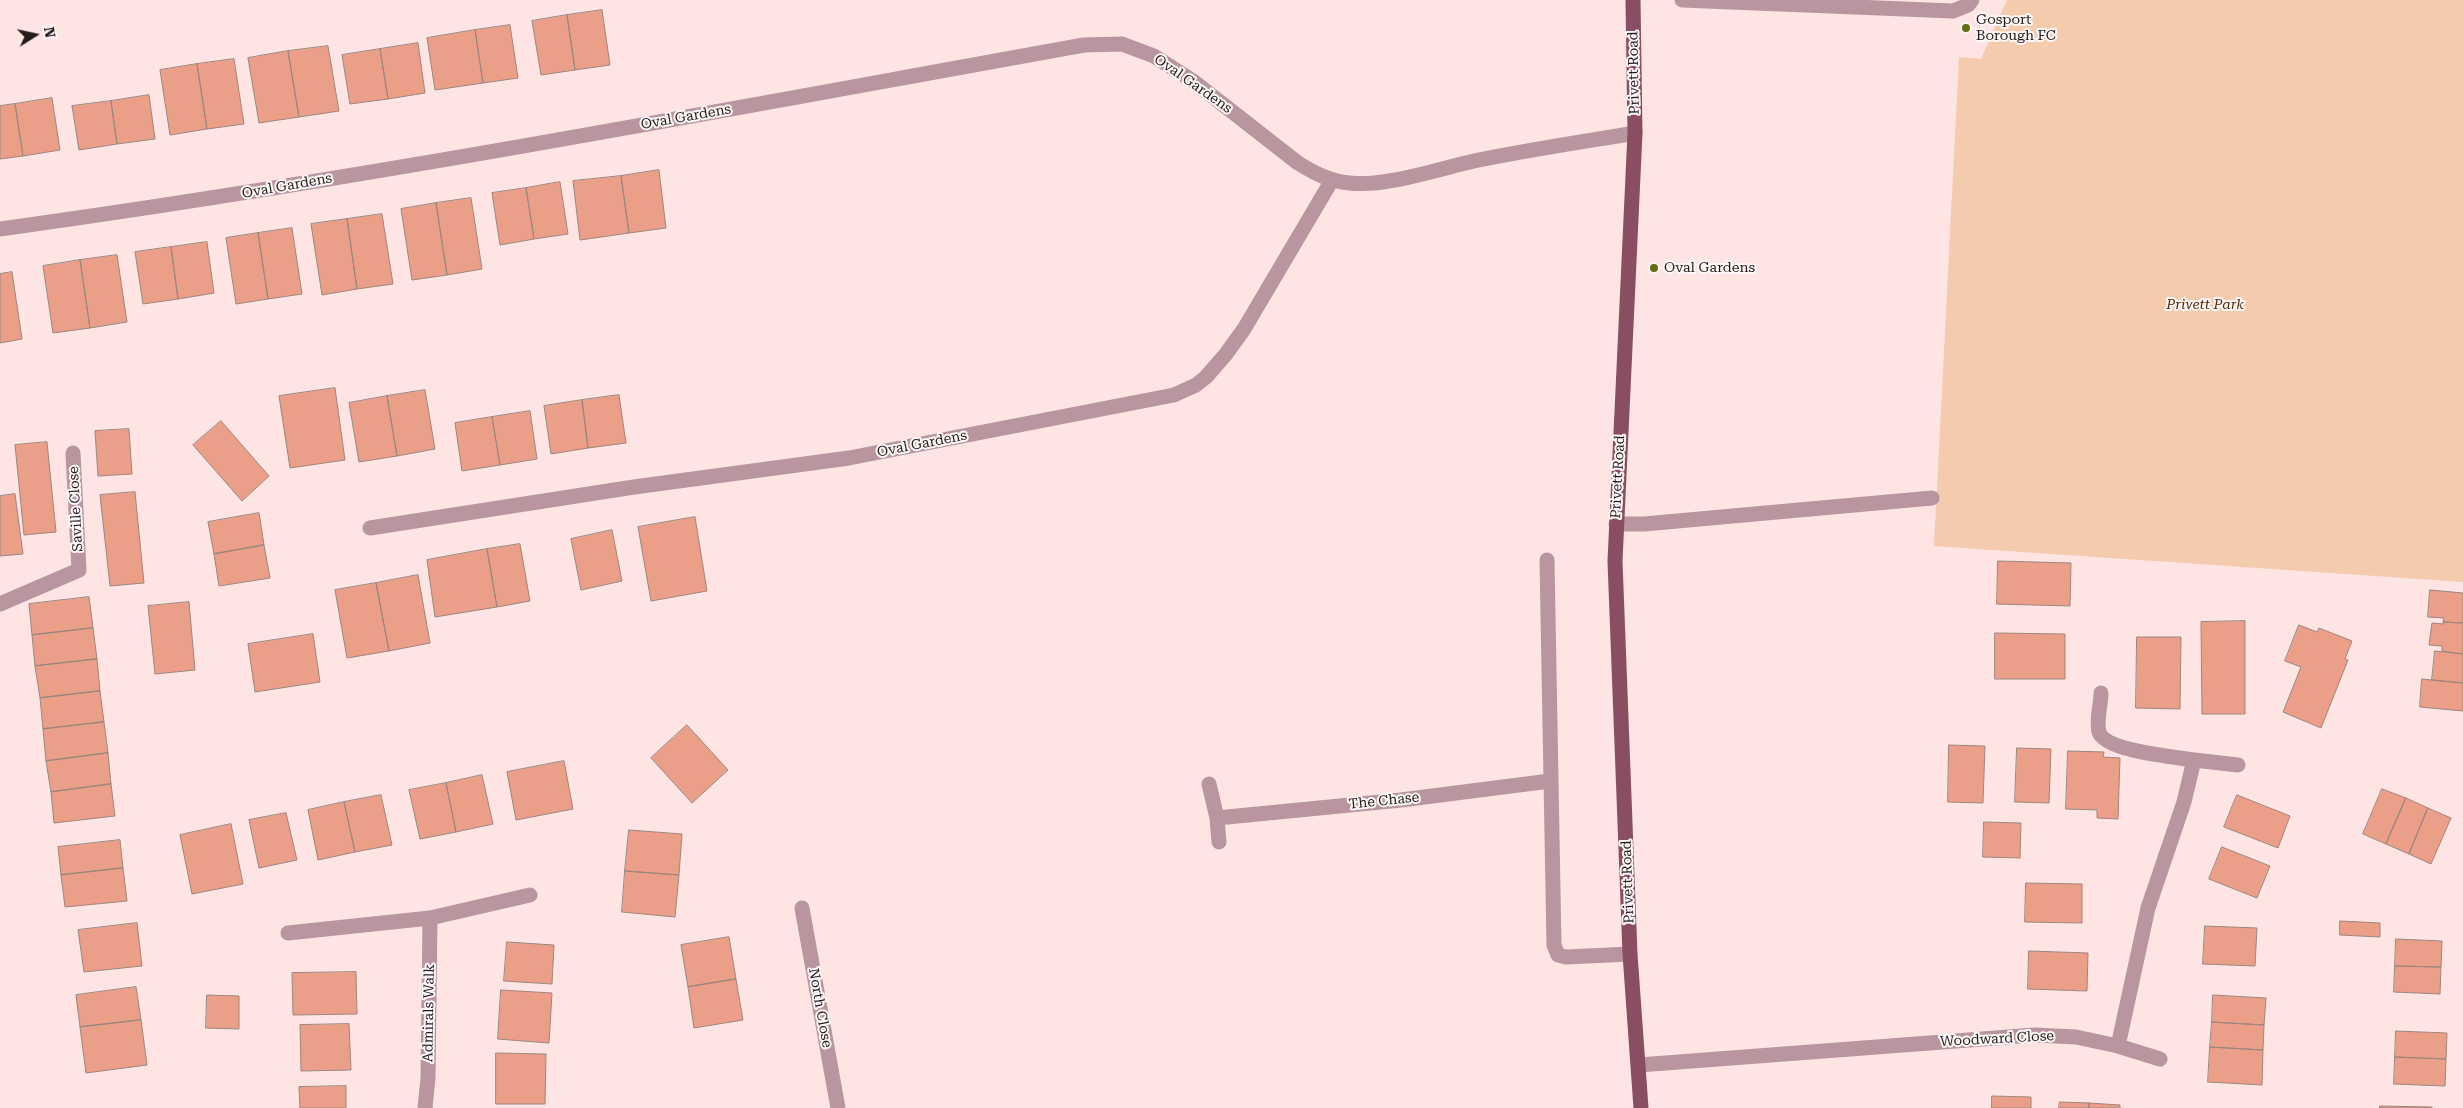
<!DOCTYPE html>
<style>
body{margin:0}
#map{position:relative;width:2463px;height:1108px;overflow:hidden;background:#ffe4e4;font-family:"Roboto Serif",serif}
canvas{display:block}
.north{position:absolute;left:10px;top:10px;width:50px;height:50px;-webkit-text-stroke:4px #fdf7f7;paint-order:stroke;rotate:80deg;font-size:14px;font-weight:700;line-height:20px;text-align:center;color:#231a19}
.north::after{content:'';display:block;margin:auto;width:18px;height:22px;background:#231a19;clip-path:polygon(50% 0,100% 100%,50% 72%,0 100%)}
</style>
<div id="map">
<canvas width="2463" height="1108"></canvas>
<div class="north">N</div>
</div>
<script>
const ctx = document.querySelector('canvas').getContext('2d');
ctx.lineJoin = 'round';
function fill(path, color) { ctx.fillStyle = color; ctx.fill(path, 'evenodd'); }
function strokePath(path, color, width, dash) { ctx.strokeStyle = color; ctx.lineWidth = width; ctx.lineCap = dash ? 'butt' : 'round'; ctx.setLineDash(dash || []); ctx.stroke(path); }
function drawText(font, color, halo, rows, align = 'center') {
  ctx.font = font + ' "Roboto Serif",serif'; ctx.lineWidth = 4; ctx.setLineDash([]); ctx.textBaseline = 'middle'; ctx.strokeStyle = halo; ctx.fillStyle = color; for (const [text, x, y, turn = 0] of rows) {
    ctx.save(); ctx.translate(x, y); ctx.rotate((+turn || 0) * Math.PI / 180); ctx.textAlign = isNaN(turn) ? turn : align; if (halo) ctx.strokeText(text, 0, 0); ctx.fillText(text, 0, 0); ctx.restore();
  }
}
fill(new Path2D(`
 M 2007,0 L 2463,0 L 2463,582 L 1934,546 L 1959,57 L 1981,59 Z`), '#f5cbae');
const building = new Path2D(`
 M 602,10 L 610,65 L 575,70 L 567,15 Z
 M 567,15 L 575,70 L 541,75 L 532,21 Z
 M 510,25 L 518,78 L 483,83 L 475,30 Z
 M 475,30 L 483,83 L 435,90 L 427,38 Z
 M 418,43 L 425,93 L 388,99 L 380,49 Z
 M 328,46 L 339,111 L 299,117 L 288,51 Z
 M 380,49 L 388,99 L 350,104 L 342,55 Z
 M 288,51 L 299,117 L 259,123 L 248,58 Z
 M 234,59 L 244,124 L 207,129 L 197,64 Z
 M 197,64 L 207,129 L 170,135 L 160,70 Z
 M 149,95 L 155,139 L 117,144 L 111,101 Z
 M 52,98 L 60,150 L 23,156 L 15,104 Z
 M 111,101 L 117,144 L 79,150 L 72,106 Z
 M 15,104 L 23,156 L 0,159 L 0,106 Z
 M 659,170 L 666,228 L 629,233 L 621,176 Z
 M 621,176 L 629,233 L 580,240 L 573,181 Z
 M 560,182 L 568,234 L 534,239 L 526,188 Z
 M 526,188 L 534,239 L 500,245 L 492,193 Z
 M 471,198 L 482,269 L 447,275 L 436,203 Z
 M 436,203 L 447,275 L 412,280 L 401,209 Z
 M 382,214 L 393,284 L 357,289 L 347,219 Z
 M 347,219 L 357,289 L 322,295 L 311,224 Z
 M 292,228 L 302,294 L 268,299 L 258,233 Z
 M 258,233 L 268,299 L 236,304 L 226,238 Z
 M 207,242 L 214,293 L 178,299 L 171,247 Z
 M 171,247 L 178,299 L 143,304 L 135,252 Z
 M 117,255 L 127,322 L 90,328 L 80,260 Z
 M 80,260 L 90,328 L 53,333 L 43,266 Z
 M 12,272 L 22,339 L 0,343 L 0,274 Z
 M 335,388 L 345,460 L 290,468 L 279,396 Z
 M 425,390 L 435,449 L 397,456 L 387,396 Z
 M 619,395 L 626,443 L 588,448 L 582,400 Z
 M 387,396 L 397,456 L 359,462 L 349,403 Z
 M 582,400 L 588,448 L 551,454 L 544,406 Z
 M 530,411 L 537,459 L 500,465 L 492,417 Z
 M 492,417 L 500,465 L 462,471 L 455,423 Z
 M 221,421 L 269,476 L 242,501 L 193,445 Z
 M 129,429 L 132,474 L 98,476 L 95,431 Z
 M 47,442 L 56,532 L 24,535 L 15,445 Z
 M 135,492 L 144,583 L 110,586 L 100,495 Z
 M 15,494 L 23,554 L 0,556 L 0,496 Z
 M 259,513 L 264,545 L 214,554 L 208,522 Z
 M 695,517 L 707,591 L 651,601 L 638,527 Z
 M 612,530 L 622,581 L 581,590 L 571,539 Z
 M 520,544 L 530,601 L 497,607 L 487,549 Z
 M 264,545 L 270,578 L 219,586 L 214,554 Z
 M 487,549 L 497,607 L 435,617 L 427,560 Z
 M 1998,561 L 2071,563 L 2070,606 L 1997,604 Z
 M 418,575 L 430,643 L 389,651 L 376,583 Z
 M 376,583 L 389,651 L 347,658 L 335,590 Z
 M 2430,590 L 2463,593 L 2463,623 L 2443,622 L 2444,618 L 2428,617 Z
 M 89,597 L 93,628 L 32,635 L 29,604 Z
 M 189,602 L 195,670 L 155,674 L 148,606 Z
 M 2245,621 L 2245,714 L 2202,714 L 2201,622 Z
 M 2443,622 L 2463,623 L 2463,654 L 2442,651 L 2442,646 L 2429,645 L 2432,623 L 2444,624 Z
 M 2299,625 L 2317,632 L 2319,628 L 2352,641 L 2345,659 L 2348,660 L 2321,728 L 2283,712 L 2301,667 L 2285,661 Z
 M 93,628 L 97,659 L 35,666 L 32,635 Z
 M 1995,633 L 2065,634 L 2065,679 L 1995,679 Z
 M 313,634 L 320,682 L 255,692 L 248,644 Z
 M 2137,637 L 2181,637 L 2180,709 L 2136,708 Z
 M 2435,651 L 2463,654 L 2463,683 L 2432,680 Z
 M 97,659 L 100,691 L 40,698 L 35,666 Z
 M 2422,679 L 2463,683 L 2463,711 L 2420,707 Z
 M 100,691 L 104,722 L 43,729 L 40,698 Z
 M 104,722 L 108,753 L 46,761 L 43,729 Z
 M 687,725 L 728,770 L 692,803 L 651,758 Z
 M 1949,745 L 1985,746 L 1983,803 L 1948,802 Z
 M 2017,748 L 2051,749 L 2049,803 L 2015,802 Z
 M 2068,751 L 2104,752 L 2103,757 L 2120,758 L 2118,819 L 2097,818 L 2097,810 L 2066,809 Z
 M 108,753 L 111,784 L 51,792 L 46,761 Z
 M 564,761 L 573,809 L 516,820 L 507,772 Z
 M 482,775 L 493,824 L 456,832 L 446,783 Z
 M 446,783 L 456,832 L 420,839 L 409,790 Z
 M 111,784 L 115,816 L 54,823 L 51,792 Z
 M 2382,789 L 2406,798 L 2386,844 L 2363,834 Z
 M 381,795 L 392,845 L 355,852 L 344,802 Z
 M 2237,795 L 2290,816 L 2278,848 L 2224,827 Z
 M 2406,798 L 2428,808 L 2409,854 L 2386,844 Z
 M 344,802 L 355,852 L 318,860 L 308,810 Z
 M 2428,808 L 2451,818 L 2431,864 L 2409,854 Z
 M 286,813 L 297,860 L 259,868 L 249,820 Z
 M 1984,822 L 2021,823 L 2020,858 L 1983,857 Z
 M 231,824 L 243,884 L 192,894 L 180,835 Z
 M 629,830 L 682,834 L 679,875 L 625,871 Z
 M 120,840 L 123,868 L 61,875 L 58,847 Z
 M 2222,847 L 2270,866 L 2257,898 L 2209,879 Z
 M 123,868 L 127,901 L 65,907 L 61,875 Z
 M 625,871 L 679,875 L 675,917 L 622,912 Z
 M 2026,883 L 2082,884 L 2082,923 L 2025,922 Z
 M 2340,921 L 2380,923 L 2380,937 L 2340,935 Z
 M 137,923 L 142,966 L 84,972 L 78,930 Z
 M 2205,926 L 2257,928 L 2255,966 L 2203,964 Z
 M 729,937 L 736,979 L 688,987 L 681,945 Z
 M 2396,939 L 2442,941 L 2441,967 L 2395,966 Z
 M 507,942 L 554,945 L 552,984 L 504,981 Z
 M 2029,951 L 2088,953 L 2087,991 L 2028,989 Z
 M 2395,966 L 2441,967 L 2440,994 L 2394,992 Z
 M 356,972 L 357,1014 L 293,1015 L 292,973 Z
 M 736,979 L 743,1020 L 694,1028 L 688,987 Z
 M 136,987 L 141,1020 L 80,1027 L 76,995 Z
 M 501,990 L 552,993 L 549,1043 L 498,1039 Z
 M 207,995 L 239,996 L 239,1029 L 206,1028 Z
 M 2213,995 L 2266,998 L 2264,1025 L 2212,1022 Z
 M 141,1020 L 147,1065 L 86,1073 L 80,1027 Z
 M 2212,1022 L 2264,1025 L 2263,1050 L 2210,1047 Z
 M 349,1024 L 351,1070 L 301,1071 L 300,1025 Z
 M 2396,1031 L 2447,1033 L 2446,1059 L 2395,1057 Z
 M 2210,1047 L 2263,1050 L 2262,1085 L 2208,1082 Z
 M 496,1053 L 546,1054 L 545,1104 L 496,1104 Z
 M 2395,1057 L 2446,1059 L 2445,1086 L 2394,1084 Z
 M 346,1086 L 346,1108 L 300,1108 L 299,1087 Z
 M 1992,1096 L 2031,1097 L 2031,1108 L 1992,1108 Z
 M 2060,1102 L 2089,1103 L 2089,1108 L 2059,1108 Z
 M 2089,1103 L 2120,1105 L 2120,1108 L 2089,1108 Z
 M 2380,1106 L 2432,1107 L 2432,1108 L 2380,1108 Z`);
fill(building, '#eb9f88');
strokePath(building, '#9c867e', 1);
strokePath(new Path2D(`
 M 1682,0 L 1953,11 L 1968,5 L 1972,0
 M 0,229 C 363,179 723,110 1084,45 L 1122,44 L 1154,56 L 1193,81 L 1298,163 C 1314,173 1331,182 1350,183 C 1385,187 1438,169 1474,161 C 1527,150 1581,142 1635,133
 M 1616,524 L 1644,524 L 1932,498
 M 370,528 L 634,487 L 849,458 L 1174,395 L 1196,385 L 1206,377 L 1226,354 L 1244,329 L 1332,180
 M 1547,560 L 1554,945 L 1558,955 L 1566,957 L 1630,954
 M 0,604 L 79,570 L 73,453
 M 2194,760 L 2238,765
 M 1209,784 L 1217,818 L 1219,842
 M 1217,818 L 1401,800 L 1550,781
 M 802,908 L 838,1108
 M 288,933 L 430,918 L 530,895
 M 2118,1046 L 2160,1059
 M 1639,1065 L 2035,1035 L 2076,1037 L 2118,1046 L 2148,908 L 2184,802 L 2194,760 C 2175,757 2105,751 2099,732 C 2096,721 2101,704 2101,693
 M 425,1108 L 428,1078 L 430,918`), '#b9969f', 15);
strokePath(new Path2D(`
 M 1633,0 L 1635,133 L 1615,561 L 1630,954 L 1641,1108`), '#894e61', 15);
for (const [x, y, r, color] of [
 [1966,28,5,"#666c0f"],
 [1654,268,5,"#666c0f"]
]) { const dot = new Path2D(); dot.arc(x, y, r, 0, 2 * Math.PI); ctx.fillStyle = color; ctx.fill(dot); strokePath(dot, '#fdf7f7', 2); }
drawText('14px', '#231a19', '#fdf7f7', [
 ["Gosport",1976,20],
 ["Borough FC",1976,36],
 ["Oval Gardens",1664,268]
], 'left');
drawText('14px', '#231a19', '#fdf7f7', [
 ["Privett Road",1634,73,-91],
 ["Oval Gardens",1193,84,35],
 ["Oval Gardens",686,117,-10],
 ["Oval Gardens",287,186,-10],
 ["Oval Gardens",922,444,-11],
 ["Privett Road",1618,477,-87],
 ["Saville Close",76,509,-93],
 ["The Chase",1384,801,-6],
 ["Privett Road",1628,882,-92],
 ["North Close",820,1008,80],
 ["Admirals Walk",429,1013,-89],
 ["Woodward Close",1997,1039,-3]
]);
drawText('italic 14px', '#522903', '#fdf7f7', [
 ["Privett Park",2205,305]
]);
</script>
